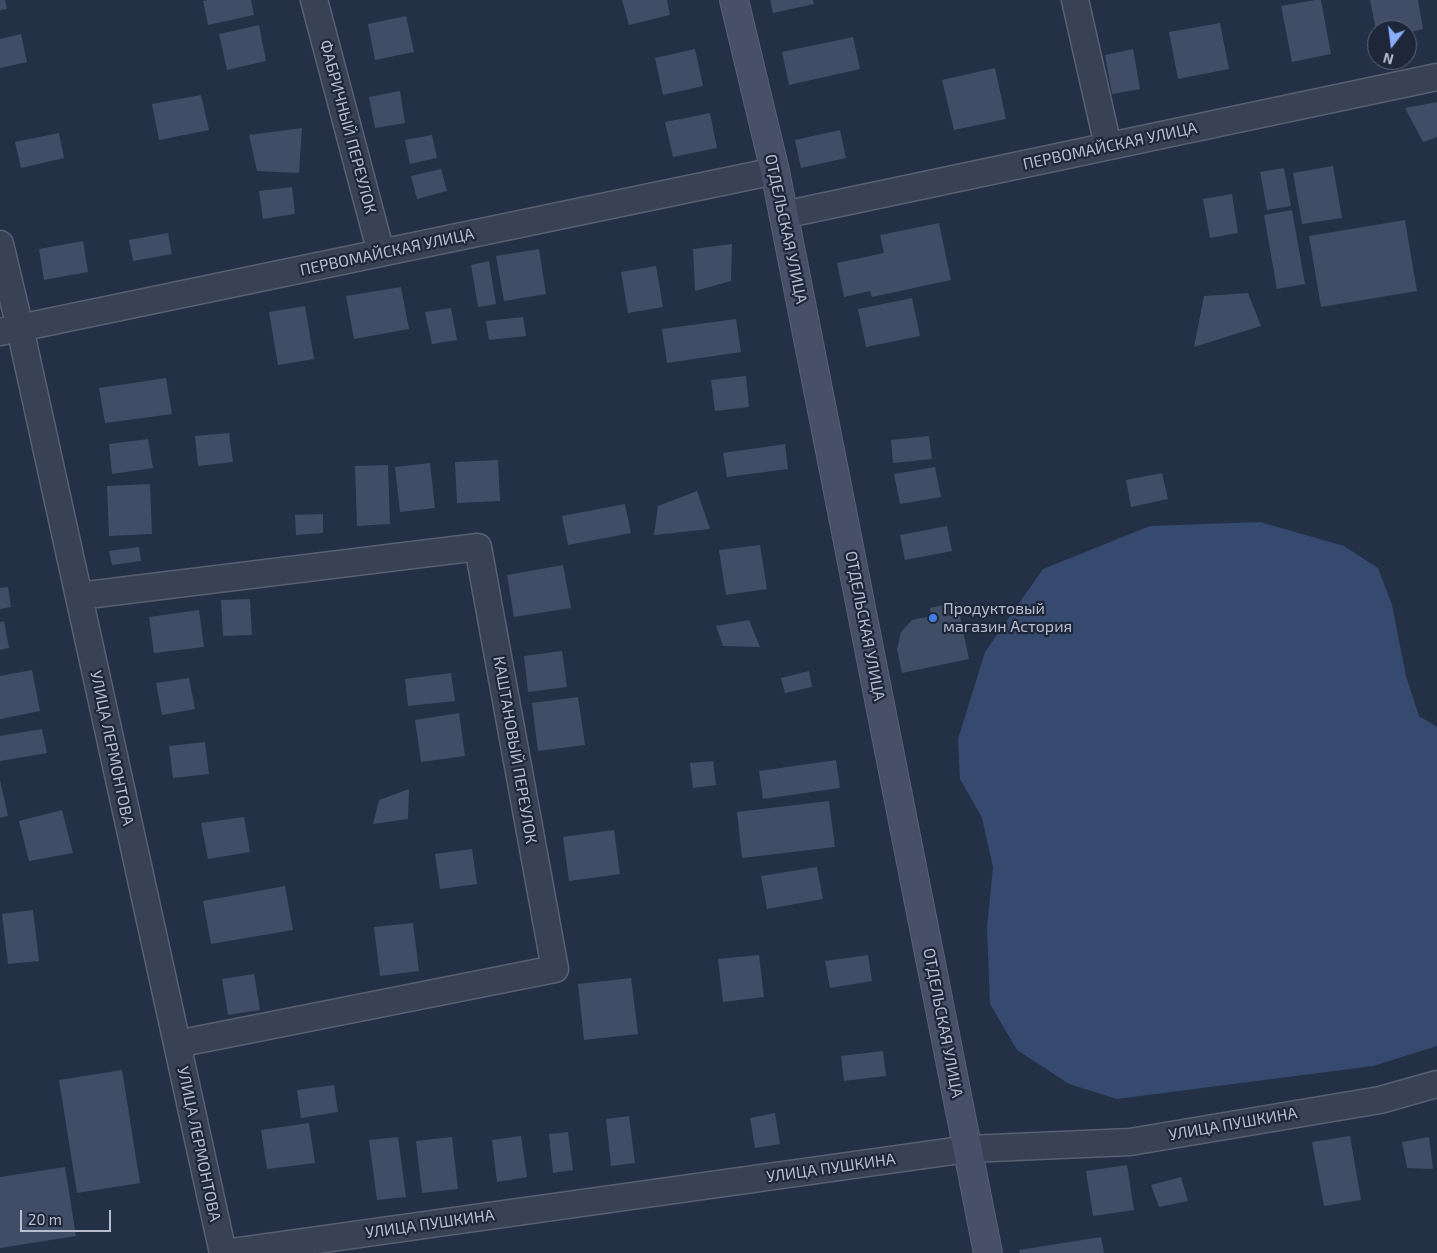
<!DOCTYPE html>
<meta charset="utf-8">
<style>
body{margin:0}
#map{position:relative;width:1437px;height:1253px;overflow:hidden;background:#243046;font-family:"Exo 2",sans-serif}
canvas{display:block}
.north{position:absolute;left:1367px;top:20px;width:50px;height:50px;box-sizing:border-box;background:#1e273a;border:1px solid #5b6375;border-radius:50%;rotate:195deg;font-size:14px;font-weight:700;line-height:20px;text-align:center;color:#b7bece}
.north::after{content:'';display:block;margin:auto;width:18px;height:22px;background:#8baeff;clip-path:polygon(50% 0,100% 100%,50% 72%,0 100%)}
.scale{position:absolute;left:20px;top:1210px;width:91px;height:22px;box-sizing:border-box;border:2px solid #b7bece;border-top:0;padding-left:6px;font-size:15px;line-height:18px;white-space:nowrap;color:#b7bece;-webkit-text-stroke:4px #1e273a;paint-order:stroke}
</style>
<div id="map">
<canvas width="1437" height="1253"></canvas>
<div class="north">N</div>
<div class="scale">20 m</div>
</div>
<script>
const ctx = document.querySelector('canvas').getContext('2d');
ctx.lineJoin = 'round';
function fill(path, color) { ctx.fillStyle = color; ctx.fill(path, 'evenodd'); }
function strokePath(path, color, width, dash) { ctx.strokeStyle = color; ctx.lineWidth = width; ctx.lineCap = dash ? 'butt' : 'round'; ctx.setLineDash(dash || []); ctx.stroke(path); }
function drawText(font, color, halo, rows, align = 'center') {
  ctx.font = font + ' "Exo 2",sans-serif'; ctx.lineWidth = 4.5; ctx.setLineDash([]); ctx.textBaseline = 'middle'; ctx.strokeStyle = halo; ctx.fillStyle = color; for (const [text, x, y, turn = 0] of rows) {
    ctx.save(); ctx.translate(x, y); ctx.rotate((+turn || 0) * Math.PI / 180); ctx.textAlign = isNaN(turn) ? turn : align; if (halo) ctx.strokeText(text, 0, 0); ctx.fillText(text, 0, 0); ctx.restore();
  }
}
fill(new Path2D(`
 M 1260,522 L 1344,546 L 1378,568 L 1392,605 L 1406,676 L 1419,716 L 1437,727 L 1437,1046 L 1373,1066 L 1117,1099 L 1069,1084 L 1017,1050 L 990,1004 L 987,928 L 993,867 L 982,818 L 960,779 L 958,739 L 985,652 L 1043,569 L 1150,526 Z`), '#36496e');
fill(new Path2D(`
 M 0,0 L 5,0 L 7,9 L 0,10 Z
 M 208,0 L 251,0 L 254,15 L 208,25 L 203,1 Z
 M 622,0 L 667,0 L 670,15 L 629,25 Z
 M 770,0 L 813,0 L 814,4 L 773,13 Z
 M 1315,0 L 1321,0 L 1331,54 L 1292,62 L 1281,6 Z
 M 1370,0 L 1418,0 L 1423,29 L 1407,33 L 1407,30 L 1376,30 Z
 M 406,16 L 414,52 L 375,60 L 368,24 Z
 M 1220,23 L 1229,69 L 1178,79 L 1169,32 Z
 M 259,25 L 266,61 L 227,70 L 219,34 Z
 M 21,34 L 27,62 L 0,68 L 0,39 Z
 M 853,37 L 860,69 L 789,85 L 782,52 Z
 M 695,49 L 703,86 L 663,95 L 655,58 Z
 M 1133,49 L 1140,89 L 1112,94 L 1105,55 Z
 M 995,68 L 1006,119 L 954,130 L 942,80 Z
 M 400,91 L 405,123 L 375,128 L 369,97 Z
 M 201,95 L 209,130 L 159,140 L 152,104 Z
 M 1437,102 L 1437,137 L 1423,142 L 1405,108 Z
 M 710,113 L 717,148 L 673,157 L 665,122 Z
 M 302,128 L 299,173 L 257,171 L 249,135 Z
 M 840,130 L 846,158 L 801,168 L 795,140 Z
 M 59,133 L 64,158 L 21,168 L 15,142 Z
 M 432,135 L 437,158 L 410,164 L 405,140 Z
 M 1333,166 L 1342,218 L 1302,224 L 1293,173 Z
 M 1284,168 L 1291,206 L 1267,210 L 1260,172 Z
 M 441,169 L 447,191 L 417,199 L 411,176 Z
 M 292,187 L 295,214 L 263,219 L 259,191 Z
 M 1232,194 L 1238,233 L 1210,238 L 1203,199 Z
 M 1292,210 L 1305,284 L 1277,289 L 1264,215 Z
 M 1405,220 L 1417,291 L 1321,307 L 1309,236 Z
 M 939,223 L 951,280 L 872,297 L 870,291 L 844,297 L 837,263 L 884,253 L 880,235 Z
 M 168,233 L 172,254 L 133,261 L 129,240 Z
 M 83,241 L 88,272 L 44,280 L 39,249 Z
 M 732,244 L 731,281 L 695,291 L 693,249 Z
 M 539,249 L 546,294 L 504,301 L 496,256 Z
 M 489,261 L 496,304 L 478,307 L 471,265 Z
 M 656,266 L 663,307 L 628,313 L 621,272 Z
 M 401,287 L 409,329 L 354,339 L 346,296 Z
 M 1248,293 L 1261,326 L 1194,347 L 1204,296 Z
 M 912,298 L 920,336 L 866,347 L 858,309 Z
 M 305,306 L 314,359 L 278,365 L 269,312 Z
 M 451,308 L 457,340 L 432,344 L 425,312 Z
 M 523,317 L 526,336 L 489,340 L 486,321 Z
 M 736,319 L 741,352 L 667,363 L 662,329 Z
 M 746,376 L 749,407 L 715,411 L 711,380 Z
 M 166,378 L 172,414 L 105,423 L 99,388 Z
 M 229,433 L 233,462 L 198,466 L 195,436 Z
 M 929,436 L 932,459 L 893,463 L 891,440 Z
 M 148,439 L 153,468 L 112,474 L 109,444 Z
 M 785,444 L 788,469 L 727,477 L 723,453 Z
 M 498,460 L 500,501 L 457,503 L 455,462 Z
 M 430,463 L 435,508 L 400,512 L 395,467 Z
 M 388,465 L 390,524 L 357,526 L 355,466 Z
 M 935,467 L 941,497 L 900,504 L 894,474 Z
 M 1162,473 L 1168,499 L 1131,507 L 1126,480 Z
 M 150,484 L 152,534 L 109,536 L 107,486 Z
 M 697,491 L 710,529 L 654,535 L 658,506 Z
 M 625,504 L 631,533 L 568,545 L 562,516 Z
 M 323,514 L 323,533 L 296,535 L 295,515 Z
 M 947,526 L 952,551 L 905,560 L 900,535 Z
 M 760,545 L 767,589 L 726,595 L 719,550 Z
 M 139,547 L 141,561 L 112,565 L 109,551 Z
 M 563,565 L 571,608 L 514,617 L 507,575 Z
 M 8,587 L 11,607 L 0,609 L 0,588 Z
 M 250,599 L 252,635 L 223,636 L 221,600 Z
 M 957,602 L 969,659 L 902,673 L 897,649 L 901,632 L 912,620 L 931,616 L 930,608 Z
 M 199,610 L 204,647 L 154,653 L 149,617 Z
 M 749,620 L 760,647 L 723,646 L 716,626 Z
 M 4,621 L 9,648 L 0,650 L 0,622 Z
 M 562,651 L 567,687 L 528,692 L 524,656 Z
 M 32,670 L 40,711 L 0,719 L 0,676 Z
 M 809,671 L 812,687 L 785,693 L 781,678 Z
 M 451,673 L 455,701 L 408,706 L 405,679 Z
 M 189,678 L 195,709 L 162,715 L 156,683 Z
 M 578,697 L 585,745 L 538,751 L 532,703 Z
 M 459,713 L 465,756 L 421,762 L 415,720 Z
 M 42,729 L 47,753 L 0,761 L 0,736 Z
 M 205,742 L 209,774 L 173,778 L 169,746 Z
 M 836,760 L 840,788 L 763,799 L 759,771 Z
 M 713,761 L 716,785 L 693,788 L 690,763 Z
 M 0,780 L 8,816 L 0,818 Z
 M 409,789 L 408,819 L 373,824 L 379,800 Z
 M 829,801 L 835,847 L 742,858 L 737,812 Z
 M 62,810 L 73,853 L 29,861 L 19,821 Z
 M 244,817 L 250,852 L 208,859 L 201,823 Z
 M 614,830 L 620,874 L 569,881 L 563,837 Z
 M 472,849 L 477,884 L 440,889 L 435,854 Z
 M 817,867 L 823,899 L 767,909 L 761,876 Z
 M 285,886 L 293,930 L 211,944 L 203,901 Z
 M 33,910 L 39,961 L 8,964 L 2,914 Z
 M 413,923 L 419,971 L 380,976 L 374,927 Z
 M 759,955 L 764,997 L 723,1002 L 718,959 Z
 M 868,955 L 872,981 L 830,988 L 825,961 Z
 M 254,974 L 260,1010 L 228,1015 L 222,979 Z
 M 631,978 L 638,1034 L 584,1040 L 578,984 Z
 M 883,1051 L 886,1076 L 844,1081 L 841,1056 Z
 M 122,1070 L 140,1183 L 77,1193 L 59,1080 Z
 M 334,1085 L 338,1112 L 301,1118 L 297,1090 Z
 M 775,1113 L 780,1144 L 755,1148 L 750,1118 Z
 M 629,1116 L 635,1163 L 611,1166 L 606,1119 Z
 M 309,1123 L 315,1163 L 267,1169 L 261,1130 Z
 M 568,1132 L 573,1170 L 553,1173 L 549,1134 Z
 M 521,1136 L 527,1177 L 497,1182 L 492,1140 Z
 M 1350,1136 L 1361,1200 L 1324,1206 L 1312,1142 Z
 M 398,1137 L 406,1197 L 377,1200 L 369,1140 Z
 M 452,1137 L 458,1189 L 422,1193 L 416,1141 Z
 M 1429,1137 L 1433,1169 L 1407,1168 L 1402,1142 Z
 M 1127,1165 L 1134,1210 L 1093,1216 L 1086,1171 Z
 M 65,1167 L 76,1236 L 0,1248 L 0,1177 Z
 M 1181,1177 L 1188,1201 L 1159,1207 L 1151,1185 Z
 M 1101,1237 L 1104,1253 L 1020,1253 L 1019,1250 Z`), '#414c66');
const street = new Path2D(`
 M 314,0 L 381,253
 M 1075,0 L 1108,146
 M 783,215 L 1437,77
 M 0,244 L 20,328 L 223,1253
 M 0,332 L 775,171
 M 79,596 L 478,547 L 555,969 L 177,1044
 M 224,1253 L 968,1149 L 1130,1142 L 1380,1100 L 1437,1084`);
const secondary = new Path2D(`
 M 734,0 L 775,171 L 988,1253`);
strokePath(street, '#586072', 29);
strokePath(secondary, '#586072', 30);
strokePath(street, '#394255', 26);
strokePath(secondary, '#475068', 28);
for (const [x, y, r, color] of [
 [933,618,5,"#3f7fe0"]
]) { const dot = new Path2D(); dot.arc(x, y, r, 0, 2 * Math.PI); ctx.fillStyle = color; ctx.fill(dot); strokePath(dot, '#1e273a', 2); }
drawText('16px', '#b7bece', '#1e273a', [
 ["ФАБРИЧНЫЙ ПЕРЕУЛОК",348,127,75],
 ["ПЕРВОМАЙСКАЯ УЛИЦА",1110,146,-12],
 ["ОТДЕЛЬСКАЯ УЛИЦА",786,229,78],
 ["ПЕРВОМАЙСКАЯ УЛИЦА",387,252,-12],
 ["ОТДЕЛЬСКАЯ УЛИЦА",865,626,79],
 ["УЛИЦА ЛЕРМОНТОВА",112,748,78],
 ["КАШТАНОВЫЙ ПЕРЕУЛОК",515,750,80],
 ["ОТДЕЛЬСКАЯ УЛИЦА",943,1023,79],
 ["УЛИЦА ПУШКИНА",1233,1124,-10],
 ["УЛИЦА ЛЕРМОНТОВА",199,1144,78],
 ["УЛИЦА ПУШКИНА",831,1168,-8],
 ["УЛИЦА ПУШКИНА",430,1224,-8]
]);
drawText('16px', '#b7bece', '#1e273a', [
 ["Продуктовый",943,609],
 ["магазин Астория",943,627]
], 'left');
</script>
